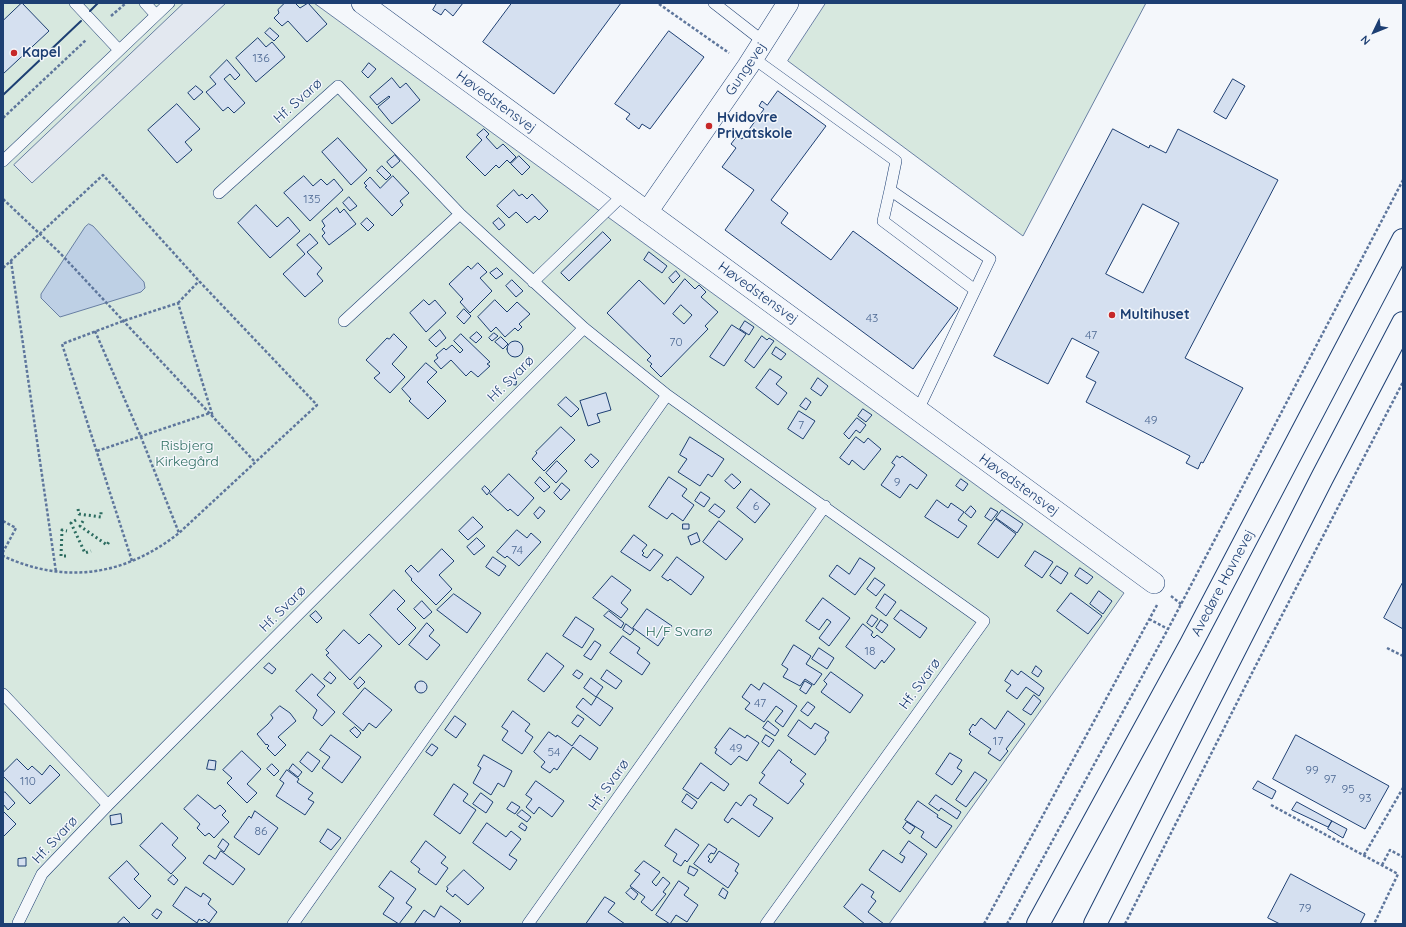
<!DOCTYPE html>
<meta charset="utf-8">
<style>
body{margin:0}
#map{position:relative;width:1406px;height:927px;overflow:hidden;background:#f4f7fb;font-family:Quicksand,sans-serif}
canvas{display:block}
.frame{position:absolute;inset:0;border:4px solid #1d3f73;pointer-events:none}
.north{position:absolute;left:1354px;top:12px;width:40px;height:40px;-webkit-text-stroke:3px #f4f7fb;paint-order:stroke;rotate:227deg;font-size:11px;font-weight:700;line-height:16px;text-align:center;color:#1d3f73}
.north::after{content:'';display:block;margin:auto;width:14px;height:18px;background:#1d3f73;clip-path:polygon(50% 0,100% 100%,50% 72%,0 100%)}
</style>
<div id="map">
<canvas width="1406" height="927"></canvas>
<div class="frame"></div>
<div class="north">N</div>
</div>
<script>
const ctx = document.querySelector('canvas').getContext('2d');
ctx.lineJoin = 'round';
function fill(path, color) { ctx.fillStyle = color; ctx.fill(path, 'evenodd'); }
function strokePath(path, color, width, dash) { ctx.strokeStyle = color; ctx.lineWidth = width; ctx.lineCap = dash ? 'butt' : 'round'; ctx.setLineDash(dash || []); ctx.stroke(path); }
function drawText(font, color, halo, rows, align = 'center') {
  ctx.font = font + ' Quicksand,sans-serif'; ctx.lineWidth = 3; ctx.setLineDash([]); ctx.textBaseline = 'middle'; ctx.strokeStyle = halo; ctx.fillStyle = color; for (const [text, x, y, turn = 0] of rows) {
    ctx.save(); ctx.translate(x, y); ctx.rotate((+turn || 0) * Math.PI / 180); ctx.textAlign = isNaN(turn) ? turn : align; if (halo) ctx.strokeText(text, 0, 0); ctx.fillText(text, 0, 0); ctx.restore();
  }
}
const green = new Path2D(`
 M 3,3 L 314,3 L 1124,593 L 889,924 L 3,924 Z
 M 826,3 L 1146,3 L 1023,236 L 788,61 Z`);
fill(green, '#d7e8df');
strokePath(green, '#687fa3', 1);
const parking = new Path2D(`
 M 184,3 L 226,3 L 32,183 L 14,165 Z`);
fill(parking, '#e3e8f0');
strokePath(parking, '#687fa3', 1);
const water = new Path2D(`
 M 89,224 L 93,226 L 144,282 L 145,288 L 141,292 L 60,317 L 41,298 L 41,294 L 85,227 Z`);
fill(water, '#bed0e5');
strokePath(water, '#687fa3', 1);
const building = new Path2D(`
 M 22,3 L 49,31 L 3,74 L 3,21 Z
 M 285,3 L 295,3 L 300,8 L 308,3 L 327,24 L 307,42 L 288,21 L 282,26 L 274,18 L 279,13 L 278,10 Z
 M 437,3 L 463,3 L 453,16 L 445,9 L 441,15 L 433,10 Z
 M 512,3 L 621,3 L 554,94 L 483,42 Z
 M 270,28 L 279,36 L 274,41 L 265,33 Z
 M 669,31 L 704,57 L 650,129 L 642,124 L 639,129 L 626,119 L 630,114 L 615,104 Z
 M 258,38 L 266,47 L 272,42 L 285,57 L 256,82 L 236,58 Z
 M 227,60 L 240,75 L 235,80 L 230,74 L 224,79 L 245,103 L 234,113 L 228,107 L 223,111 L 206,92 L 216,84 L 210,77 Z
 M 369,63 L 376,69 L 368,78 L 362,72 Z
 M 392,78 L 400,88 L 406,83 L 420,100 L 392,124 L 378,107 L 390,97 L 389,96 L 377,105 L 370,97 Z
 M 1233,79 L 1245,86 L 1226,119 L 1214,112 Z
 M 196,86 L 203,92 L 194,100 L 188,93 Z
 M 778,91 L 826,126 L 771,200 L 788,213 L 781,223 L 831,260 L 853,231 L 958,308 L 913,369 L 725,230 L 754,190 L 722,167 L 736,148 L 731,144 L 737,136 L 742,139 L 764,109 L 759,106 L 762,101 L 767,105 Z
 M 177,104 L 200,129 L 185,142 L 192,150 L 177,163 L 148,130 Z
 M 484,129 L 489,134 L 486,137 L 497,149 L 503,144 L 516,157 L 510,163 L 507,160 L 499,168 L 496,165 L 485,176 L 466,157 L 482,140 L 477,135 Z
 M 1113,129 L 1149,148 L 1150,145 L 1166,153 L 1178,129 L 1278,180 L 1185,358 L 1243,388 L 1203,463 L 1201,462 L 1198,469 L 1186,463 L 1190,456 L 1086,402 L 1096,382 L 1086,377 L 1099,352 L 1072,338 L 1048,384 L 994,356 ZM 1143,204 L 1179,223 L 1143,293 L 1106,274 Z
 M 338,138 L 367,170 L 351,185 L 322,152 Z
 M 395,155 L 400,161 L 392,168 L 387,162 Z
 M 519,156 L 530,167 L 522,175 L 511,164 Z
 M 382,166 L 391,175 L 386,180 L 377,171 Z
 M 304,176 L 313,186 L 321,179 L 327,185 L 334,179 L 343,190 L 310,221 L 284,193 Z
 M 393,176 L 409,193 L 400,201 L 403,205 L 392,216 L 365,187 L 367,186 L 364,183 L 370,177 L 380,188 Z
 M 514,190 L 519,196 L 522,194 L 527,199 L 532,194 L 548,211 L 539,220 L 535,216 L 527,223 L 516,212 L 509,218 L 497,206 Z
 M 349,197 L 357,206 L 350,211 L 343,203 Z
 M 256,205 L 277,227 L 288,217 L 300,231 L 270,258 L 238,223 Z
 M 337,208 L 340,213 L 344,209 L 356,224 L 329,245 L 322,236 L 325,233 L 322,229 L 325,226 L 322,221 Z
 M 367,218 L 374,225 L 368,231 L 361,224 Z
 M 499,218 L 505,225 L 499,230 L 493,223 Z
 M 603,232 L 611,240 L 569,281 L 561,273 Z
 M 310,234 L 318,243 L 307,252 L 322,268 L 317,274 L 323,281 L 305,297 L 283,274 L 305,254 L 297,245 Z
 M 649,252 L 667,266 L 662,273 L 644,260 Z
 M 478,263 L 487,272 L 480,278 L 492,291 L 470,313 L 460,302 L 463,299 L 449,284 L 468,266 L 471,269 Z
 M 497,268 L 503,274 L 496,279 L 490,273 Z
 M 676,271 L 680,276 L 673,283 L 669,278 Z
 M 685,279 L 695,289 L 699,285 L 706,292 L 701,297 L 718,312 L 705,326 L 708,329 L 661,377 L 650,366 L 652,364 L 647,360 L 651,356 L 607,313 L 639,280 L 664,304 ZM 681,305 L 692,315 L 684,324 L 673,314 Z
 M 512,280 L 523,291 L 516,297 L 506,286 Z
 M 424,300 L 429,305 L 435,300 L 446,313 L 426,332 L 410,313 Z
 M 495,300 L 507,312 L 517,302 L 530,314 L 519,324 L 522,327 L 518,331 L 515,328 L 505,337 L 496,327 L 491,332 L 478,317 Z
 M 464,309 L 471,316 L 464,324 L 457,317 Z
 M 745,321 L 754,327 L 749,335 L 740,329 Z
 M 732,325 L 746,334 L 724,366 L 710,357 Z
 M 440,330 L 446,338 L 436,347 L 429,340 Z
 M 477,332 L 482,337 L 476,343 L 470,338 Z
 M 494,333 L 498,336 L 492,341 L 489,338 Z
 M 394,334 L 407,347 L 392,364 L 405,377 L 390,393 L 374,378 L 380,373 L 366,360 L 387,338 L 389,339 Z
 M 461,334 L 490,362 L 487,364 L 490,366 L 478,377 L 471,371 L 466,376 L 451,360 L 441,369 L 434,361 L 438,358 L 436,355 L 444,348 L 446,350 L 452,345 L 460,353 L 463,350 L 454,341 Z
 M 762,336 L 767,340 L 769,338 L 774,341 L 754,368 L 745,361 Z
 M 501,337 L 508,344 L 503,349 L 495,342 Z
 M507 349a8 8 0 1 1 16 0a8 8 0 1 1-16 0Z
 M 776,347 L 786,354 L 781,360 L 772,354 Z
 M 426,363 L 437,372 L 427,382 L 446,401 L 428,419 L 409,401 L 411,399 L 402,389 Z
 M 770,369 L 782,377 L 776,384 L 787,393 L 778,405 L 756,388 Z
 M 509,376 L 517,377 L 516,385 L 508,384 Z
 M 818,378 L 828,386 L 821,396 L 811,389 Z
 M 606,393 L 611,410 L 597,414 L 600,422 L 588,426 L 580,401 Z
 M 566,397 L 579,409 L 571,417 L 558,405 Z
 M 806,398 L 811,402 L 806,410 L 800,406 Z
 M 863,409 L 872,415 L 866,422 L 858,416 Z
 M 799,411 L 815,421 L 803,439 L 788,429 Z
 M 857,418 L 866,425 L 860,433 L 856,430 L 849,439 L 844,434 Z
 M 561,427 L 575,440 L 544,471 L 532,459 L 537,453 L 536,452 Z
 M 690,437 L 724,459 L 712,477 L 708,474 L 700,486 L 678,472 L 687,459 L 680,455 Z
 M 856,437 L 864,443 L 868,438 L 881,449 L 864,470 L 852,460 L 849,465 L 840,458 Z
 M 591,454 L 599,461 L 592,468 L 585,461 Z
 M 897,456 L 900,458 L 902,456 L 927,475 L 917,489 L 910,484 L 900,498 L 881,485 L 895,465 L 892,463 Z
 M 557,461 L 567,471 L 556,483 L 546,473 Z
 M 509,474 L 534,498 L 518,516 L 510,509 L 508,511 L 490,494 Z
 M 732,474 L 741,482 L 734,489 L 725,481 Z
 M 540,477 L 550,487 L 544,492 L 535,483 Z
 M 669,477 L 687,489 L 682,496 L 694,505 L 683,521 L 672,513 L 667,519 L 649,507 Z
 M 961,479 L 968,484 L 963,491 L 956,486 Z
 M 562,483 L 570,490 L 561,500 L 554,493 Z
 M 485,486 L 490,491 L 487,495 L 482,489 Z
 M 751,489 L 770,504 L 755,523 L 737,508 Z
 M 701,492 L 710,498 L 704,507 L 695,501 Z
 M 937,500 L 948,508 L 951,503 L 964,512 L 958,520 L 967,526 L 958,538 L 925,517 Z
 M 715,504 L 725,511 L 719,518 L 709,511 Z
 M 971,506 L 976,511 L 971,518 L 965,513 Z
 M 540,507 L 545,511 L 538,519 L 534,514 Z
 M 991,508 L 998,512 L 991,521 L 985,517 Z
 M 1002,510 L 1023,524 L 1017,533 L 996,518 Z
 M 473,517 L 483,527 L 468,540 L 459,531 Z
 M 996,519 L 1016,534 L 998,558 L 978,544 Z
 M 719,521 L 743,539 L 726,560 L 703,542 Z
 M 683,524 L 689,524 L 689,529 L 683,529 Z
 M 517,530 L 527,538 L 531,533 L 541,542 L 519,566 L 507,556 L 505,558 L 497,552 Z
 M 697,533 L 700,541 L 691,545 L 688,537 Z
 M 634,535 L 647,545 L 642,551 L 644,553 L 642,555 L 647,558 L 654,549 L 663,555 L 650,571 L 621,552 Z
 M 477,538 L 485,546 L 474,555 L 467,547 Z
 M 442,549 L 454,561 L 439,575 L 452,589 L 436,605 L 411,580 L 412,579 L 405,571 L 411,565 L 418,572 Z
 M 1035,551 L 1053,562 L 1042,578 L 1025,566 Z
 M 493,557 L 506,566 L 499,576 L 486,567 Z
 M 677,557 L 704,577 L 691,595 L 670,579 L 668,581 L 662,577 Z
 M 860,558 L 875,568 L 855,595 L 829,576 L 837,565 L 849,574 Z
 M 1057,566 L 1068,573 L 1061,584 L 1050,576 Z
 M 1080,568 L 1093,577 L 1087,584 L 1075,576 Z
 M 612,576 L 631,590 L 621,603 L 628,609 L 621,618 L 593,598 Z
 M 875,578 L 885,585 L 876,596 L 867,589 Z
 M 1403,582 L 1403,629 L 1384,618 Z
 M 394,590 L 405,601 L 397,609 L 416,628 L 399,645 L 370,615 Z
 M 1099,591 L 1112,601 L 1103,614 L 1090,604 Z
 M 1071,593 L 1102,616 L 1088,634 L 1057,611 Z
 M 454,594 L 481,613 L 467,633 L 437,610 Z
 M 885,594 L 896,602 L 886,616 L 876,608 Z
 M 823,598 L 850,618 L 829,646 L 819,638 L 831,622 L 827,619 L 819,630 L 806,621 Z
 M 422,601 L 432,612 L 424,619 L 414,609 Z
 M 647,609 L 672,626 L 658,646 L 633,628 Z
 M 901,610 L 927,628 L 920,638 L 894,619 Z
 M 316,611 L 322,618 L 317,623 L 310,616 Z
 M 609,611 L 624,623 L 621,628 L 604,616 Z
 M 872,615 L 878,619 L 872,627 L 867,623 Z
 M 576,617 L 594,629 L 582,648 L 563,636 Z
 M 881,620 L 888,625 L 882,633 L 876,628 Z
 M 427,623 L 434,630 L 429,636 L 440,645 L 427,660 L 409,645 Z
 M 626,624 L 634,630 L 630,635 L 623,630 Z
 M 863,624 L 873,632 L 871,635 L 874,638 L 877,635 L 895,649 L 884,663 L 882,660 L 875,669 L 846,647 Z
 M 344,630 L 359,644 L 369,634 L 382,646 L 350,680 L 326,655 L 329,653 L 326,650 Z
 M 623,636 L 640,648 L 637,653 L 650,663 L 642,675 L 610,653 Z
 M 595,641 L 601,645 L 591,660 L 584,656 Z
 M 794,645 L 811,656 L 806,664 L 822,674 L 814,685 L 805,679 L 800,686 L 783,677 L 788,669 L 782,665 Z
 M 819,648 L 834,658 L 827,669 L 812,659 Z
 M 547,653 L 564,666 L 544,692 L 528,680 Z
 M 269,663 L 276,669 L 272,674 L 264,668 Z
 M 1036,666 L 1042,671 L 1038,677 L 1032,673 Z
 M 577,670 L 583,674 L 579,679 L 573,675 Z
 M 607,670 L 622,681 L 616,689 L 601,679 Z
 M 1012,670 L 1018,675 L 1021,671 L 1044,688 L 1039,696 L 1026,687 L 1017,699 L 1006,691 L 1011,685 L 1005,681 Z
 M 330,672 L 336,678 L 331,684 L 324,679 Z
 M 831,672 L 863,695 L 850,713 L 821,692 L 827,684 L 824,681 Z
 M 312,674 L 325,686 L 317,695 L 335,712 L 322,726 L 313,718 L 317,710 L 296,691 Z
 M 360,677 L 365,682 L 358,689 L 354,684 Z
 M 591,678 L 603,687 L 596,697 L 584,688 Z
 M 805,681 L 812,685 L 806,694 L 800,690 Z
 M415 687a6 6 0 1 1 12 0a6 6 0 1 1-12 0Z
 M 764,683 L 797,706 L 783,727 L 775,721 L 783,711 L 776,706 L 764,722 L 745,709 L 750,703 L 742,697 L 751,684 L 759,690 Z
 M 365,688 L 392,710 L 376,728 L 369,723 L 363,731 L 343,714 Z
 M 1034,695 L 1041,701 L 1031,715 L 1023,710 Z
 M 597,697 L 613,708 L 600,726 L 576,707 L 583,698 L 591,705 Z
 M 808,702 L 815,707 L 808,716 L 801,711 Z
 M 280,706 L 290,713 L 296,721 L 278,737 L 286,745 L 275,756 L 267,748 L 269,746 L 267,744 L 266,745 L 257,734 L 268,724 L 273,718 L 271,715 Z
 M 513,711 L 530,724 L 525,731 L 533,737 L 522,754 L 502,740 L 508,731 L 502,727 Z
 M 1008,711 L 1025,724 L 1006,749 L 1008,751 L 1000,761 L 988,753 L 991,749 L 969,734 L 971,732 L 969,730 L 973,724 L 975,726 L 981,718 L 995,729 Z
 M 578,715 L 584,719 L 578,727 L 572,723 Z
 M 455,716 L 466,724 L 456,738 L 445,730 Z
 M 799,720 L 811,729 L 815,723 L 829,732 L 825,738 L 826,740 L 815,755 L 788,736 Z
 M 768,721 L 779,730 L 775,736 L 763,728 Z
 M 355,727 L 361,733 L 357,738 L 350,731 Z
 M 730,728 L 745,738 L 747,735 L 759,743 L 747,761 L 739,756 L 731,765 L 715,753 L 717,749 L 715,748 Z
 M 549,732 L 556,737 L 557,735 L 572,746 L 580,735 L 598,748 L 590,760 L 573,747 L 557,770 L 554,768 L 550,773 L 541,767 L 545,762 L 534,752 Z
 M 331,735 L 361,757 L 342,783 L 322,768 L 330,757 L 320,750 Z
 M 766,735 L 774,740 L 769,747 L 762,742 Z
 M 1296,735 L 1389,786 L 1365,829 L 1273,779 Z
 M 432,744 L 438,748 L 432,756 L 426,752 Z
 M 779,750 L 792,760 L 790,762 L 806,774 L 800,781 L 804,784 L 788,804 L 759,783 L 765,775 L 762,773 Z
 M 242,751 L 261,769 L 247,784 L 257,793 L 247,803 L 227,783 L 232,778 L 223,770 Z
 M 308,752 L 320,761 L 312,772 L 300,762 Z
 M 950,753 L 962,760 L 957,768 L 962,771 L 952,785 L 936,774 Z
 M 484,755 L 512,771 L 504,787 L 498,783 L 491,795 L 473,783 L 481,768 L 478,766 Z
 M 17,759 L 28,770 L 32,766 L 42,775 L 50,765 L 60,775 L 30,804 L 3,776 L 3,773 Z
 M 209,760 L 216,761 L 215,770 L 207,769 Z
 M 701,763 L 729,784 L 724,791 L 711,782 L 698,799 L 683,789 Z
 M 272,764 L 279,771 L 274,776 L 267,769 Z
 M 293,764 L 302,772 L 298,777 L 289,770 Z
 M 287,770 L 299,779 L 297,782 L 313,793 L 308,799 L 314,802 L 305,815 L 276,796 L 284,783 L 280,780 Z
 M 975,772 L 987,780 L 966,807 L 956,800 Z
 M 536,781 L 564,801 L 552,817 L 539,807 L 534,814 L 526,807 L 532,799 L 526,795 Z
 M 1258,781 L 1276,791 L 1272,799 L 1253,789 Z
 M 454,784 L 468,794 L 463,801 L 476,810 L 460,834 L 434,815 Z
 M 5,792 L 15,803 L 8,810 L 3,804 L 3,794 Z
 M 481,793 L 493,802 L 486,813 L 473,804 Z
 M 687,794 L 697,802 L 692,809 L 682,802 Z
 M 198,795 L 215,809 L 220,805 L 226,811 L 222,815 L 229,822 L 214,838 L 209,833 L 205,836 L 197,828 L 200,824 L 184,809 Z
 M 751,795 L 757,799 L 753,805 L 773,818 L 759,837 L 732,818 L 728,823 L 724,820 L 736,802 L 741,806 L 748,796 Z
 M 936,795 L 961,812 L 957,819 L 941,808 L 939,811 L 929,804 Z
 M 918,801 L 938,815 L 937,817 L 952,826 L 936,848 L 921,837 L 924,832 L 905,820 Z
 M 512,802 L 520,807 L 515,814 L 507,809 Z
 M 1297,802 L 1332,821 L 1328,827 L 1292,810 Z
 M 522,810 L 531,817 L 527,822 L 517,815 Z
 M 3,811 L 16,824 L 3,837 Z
 M 255,811 L 278,828 L 259,855 L 234,837 L 249,816 L 251,818 Z
 M 121,814 L 122,823 L 111,825 L 110,816 Z
 M 1332,821 L 1347,829 L 1343,838 L 1328,829 Z
 M 907,822 L 915,827 L 910,834 L 903,828 Z
 M 162,823 L 178,838 L 172,845 L 186,858 L 171,874 L 140,846 Z
 M 487,823 L 506,837 L 511,831 L 521,839 L 509,855 L 517,860 L 510,870 L 473,843 Z
 M 522,823 L 527,827 L 525,831 L 519,827 Z
 M 328,829 L 341,838 L 331,850 L 320,842 Z
 M 676,829 L 699,845 L 687,862 L 685,860 L 681,866 L 673,861 L 677,854 L 665,846 Z
 M 223,839 L 229,844 L 224,852 L 218,847 Z
 M 426,841 L 446,857 L 441,863 L 448,868 L 436,885 L 418,872 L 420,869 L 411,862 Z
 M 909,841 L 927,854 L 900,892 L 869,870 L 883,850 L 902,863 L 905,857 L 900,854 Z
 M 709,844 L 717,849 L 714,854 L 711,853 L 708,857 L 710,859 L 708,861 L 711,863 L 719,851 L 739,864 L 735,871 L 738,873 L 728,888 L 694,864 Z
 M 221,851 L 245,869 L 233,885 L 203,863 L 209,855 L 215,859 Z
 M 26,858 L 26,866 L 18,866 L 18,859 Z
 M 127,861 L 139,874 L 134,879 L 151,896 L 139,909 L 109,878 Z
 M 644,861 L 660,872 L 652,882 L 656,886 L 663,877 L 670,883 L 663,892 L 666,894 L 652,911 L 641,902 L 645,897 L 630,886 L 640,874 L 635,871 Z
 M 690,866 L 698,870 L 694,876 L 688,873 Z
 M 464,870 L 484,888 L 468,905 L 455,894 L 453,897 L 446,891 L 448,889 L 447,887 Z
 M 391,871 L 416,889 L 406,903 L 412,907 L 399,924 L 383,914 L 394,898 L 379,887 Z
 M 1291,874 L 1365,914 L 1360,924 L 1280,924 L 1268,918 Z
 M 173,875 L 178,880 L 174,885 L 168,880 Z
 M 679,881 L 689,888 L 684,895 L 698,905 L 687,922 L 676,915 L 670,924 L 656,915 Z
 M 862,884 L 874,892 L 871,897 L 876,901 L 868,912 L 884,924 L 865,924 L 844,907 Z
 M 186,887 L 201,897 L 203,893 L 211,899 L 208,904 L 217,912 L 209,923 L 204,919 L 202,921 L 199,919 L 197,923 L 173,906 Z
 M 631,888 L 638,894 L 634,900 L 626,893 Z
 M 723,888 L 728,892 L 725,899 L 719,895 Z
 M 605,897 L 615,903 L 608,912 L 625,924 L 586,924 Z
 M 441,906 L 461,921 L 458,924 L 414,924 L 424,910 L 434,917 Z
 M 157,909 L 162,912 L 157,919 L 152,915 Z
 M 124,917 L 131,924 L 117,924 Z`);
fill(building, '#d5e0f0');
strokePath(building, '#1d3f73', 1);
const service = new Path2D(`
 M 75,3 L 119,50
 M 145,3 L 156,15
 M 714,3 L 764,42
 M 753,58 L 896,161 L 890,190 L 990,259 L 918,410
 M 3,161 L 169,3
 M 890,190 L 883,221 L 975,290
 M 219,193 L 338,86 L 460,214 L 584,328 L 667,395 L 984,621 L 766,924
 M 533,282 L 623,195
 M 344,321 L 460,214
 M 3,694 L 108,805
 M 18,923 L 42,874 L 108,805 L 584,328
 M 293,924 L 667,395
 M 528,924 L 825,506`);
const minor = new Path2D(`
 M 362,3 L 1154,583
 M 647,212 L 748,66 L 788,3`);
const tertiary = new Path2D(`
 M 1038,924 L 1191,644 L 1403,240
 M 1095,924 L 1322,478 L 1403,323`);
strokePath(service, '#1d3f73', 12);
strokePath(minor, '#1d3f73', 22);
strokePath(tertiary, '#1d3f73', 24);
strokePath(new Path2D(`
 M 659,4 L 729,53
 M 111,16 L 126,3
 M 3,118 L 86,40
 M 3,199 L 60,253 L 255,462
 M 11,261 L 56,572
 M 3,268 L 103,175 L 199,281 L 317,405 L 179,533 C 126,575 66,585 3,556
 M 178,303 L 199,281
 M 95,331 L 141,437 L 179,533
 M 97,451 L 210,413
 M 3,521 L 16,528 L 3,552
 M 132,561 L 62,344 L 123,321 L 178,303 L 213,417
 M 1171,596 L 1181,604
 M 1149,619 L 1168,629
 M 1387,648 L 1403,656
 M 1271,805 L 1398,874 L 1374,924
 M 1364,855 L 1403,788
 M 1382,865 L 1390,850 L 1403,857
 M 984,924 L 1157,605
 M 1007,924 L 1168,629 L 1403,180
 M 1125,924 L 1253,671 L 1403,382`), '#5e769c', 2.5, [3, 2]);
strokePath(service, '#f4f7fb', 11);
strokePath(minor, '#f4f7fb', 21);
strokePath(tertiary, '#f4f7fb', 22);
strokePath(new Path2D(`
 M 78,509 L 79,514 L 101,517 L 101,511
 M 76,520 L 71,523 L 85,553 L 91,551
 M 83,521 L 80,526 L 107,545 L 110,540
 M 66,556 L 61,556 L 62,530 L 67,531`), '#2c6c60', 3, [2, 3]);
strokePath(new Path2D(`
 M 90,11 L 98,3
 M 3,95 L 81,21`), '#1d3f73', 2);
for (const [x, y, r, color] of [
 [14,53,4,"#c62828"],
 [709,126,4,"#c62828"],
 [1112,315,4,"#c62828"]
]) { const dot = new Path2D(); dot.arc(x, y, r, 0, 2 * Math.PI); ctx.fillStyle = color; ctx.fill(dot); strokePath(dot, '#f4f7fb', 1.5); }
drawText('12px', '#4b6792', null, [
 ["136",261,58],
 ["135",312,199],
 ["43",872,318],
 ["47",1091,335],
 ["70",676,342],
 ["49",1151,420],
 ["7",801,425],
 ["9",897,482],
 ["6",756,506],
 ["74",517,550],
 ["18",870,651],
 ["47",760,703],
 ["17",998,741],
 ["49",736,748],
 ["54",554,752],
 ["99",1312,770],
 ["97",1330,779],
 ["110",28,781],
 ["95",1348,789],
 ["93",1365,798],
 ["86",261,831],
 ["79",1305,908]
]);
drawText('bold 14px', '#1d3f73', '#f4f7fb', [
 ["Kapel",22,53],
 ["Hvidovre",717,118],
 ["Privatskole",717,134],
 ["Multihuset",1120,315]
], 'left');
drawText('14px', '#1d3f73', '#f4f7fb', [
 ["Gungevej",746,69,-56],
 ["Hf. Svarø",298,101,-42],
 ["Høvedstensvej",496,102,36],
 ["Høvedstensvej",758,293,36],
 ["Hf. Svarø",511,379,-45],
 ["Høvedstensvej",1019,485,36],
 ["Avedøre Havnevej",1223,583,-62],
 ["Hf. Svarø",283,609,-45],
 ["Hf. Svarø",920,684,-54],
 ["Hf. Svarø",609,785,-55],
 ["Hf. Svarø",55,840,-47]
]);
drawText('14px', '#2c6c60', '#f4f7fb', [
 ["Risbjerg",187,446],
 ["Kirkegård",187,462],
 ["H/F Svarø",679,632]
]);
</script>
